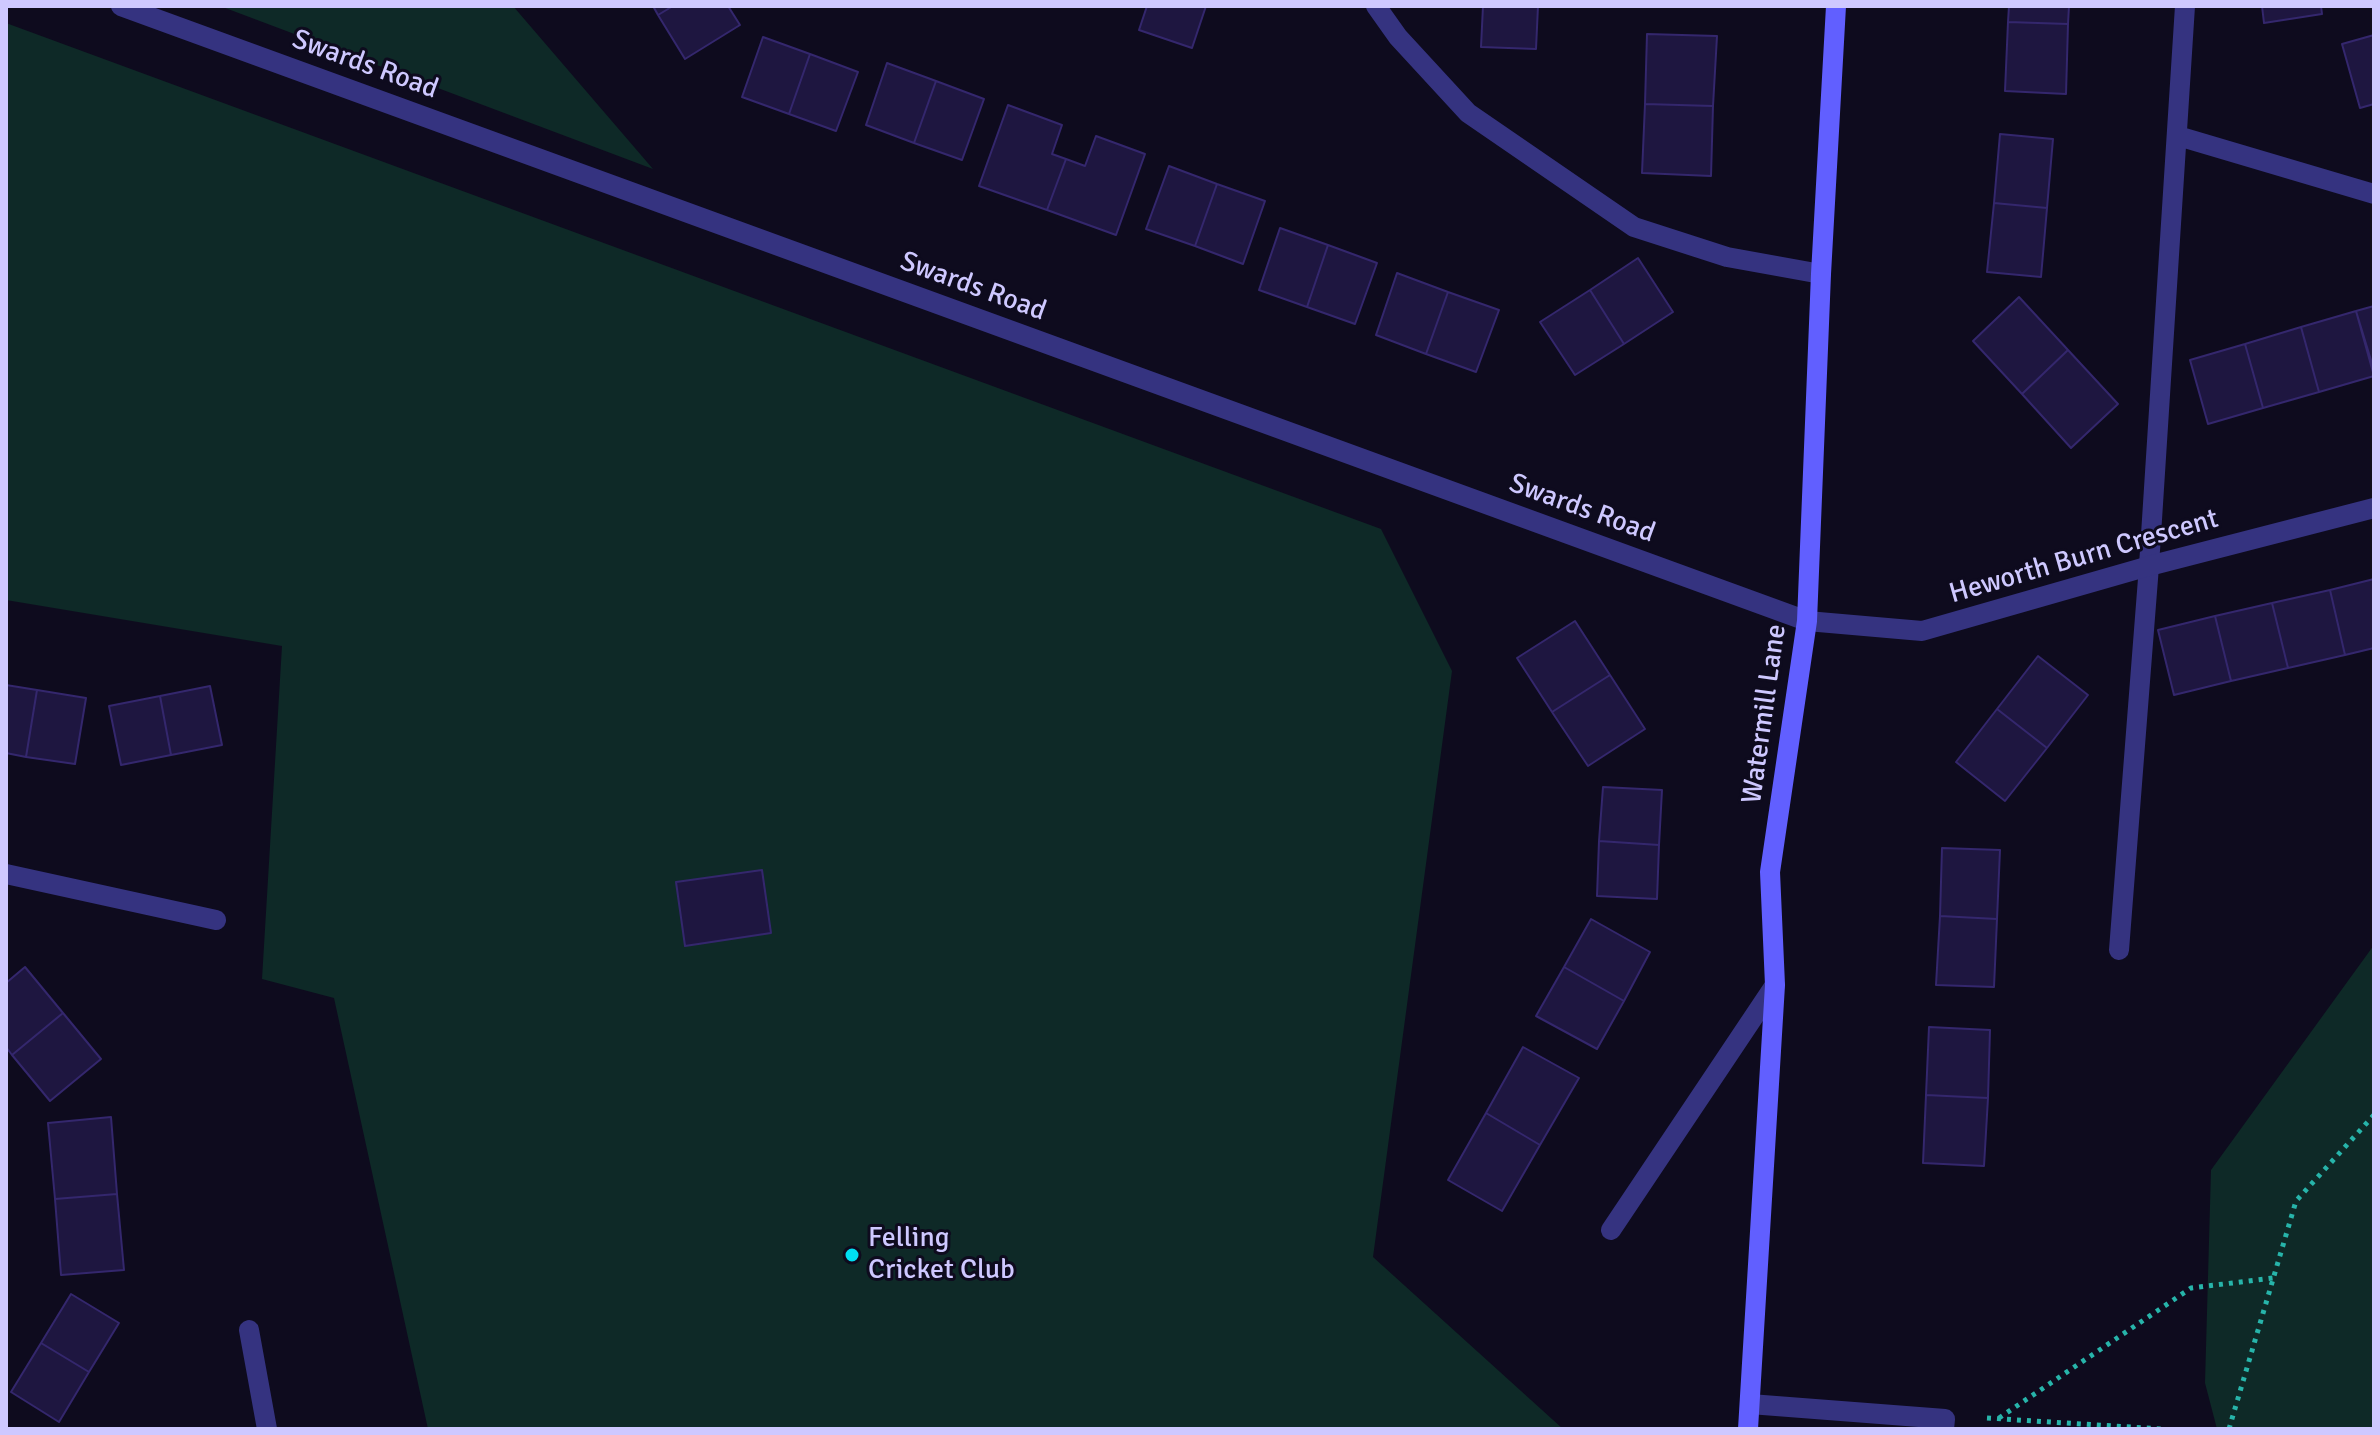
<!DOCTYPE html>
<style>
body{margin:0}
#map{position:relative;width:2380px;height:1435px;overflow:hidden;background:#0e0b1e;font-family:Signika,sans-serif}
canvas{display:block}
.frame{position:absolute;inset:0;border:8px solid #cec8ff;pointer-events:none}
</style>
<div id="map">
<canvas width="2380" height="1435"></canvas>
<div class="frame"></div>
</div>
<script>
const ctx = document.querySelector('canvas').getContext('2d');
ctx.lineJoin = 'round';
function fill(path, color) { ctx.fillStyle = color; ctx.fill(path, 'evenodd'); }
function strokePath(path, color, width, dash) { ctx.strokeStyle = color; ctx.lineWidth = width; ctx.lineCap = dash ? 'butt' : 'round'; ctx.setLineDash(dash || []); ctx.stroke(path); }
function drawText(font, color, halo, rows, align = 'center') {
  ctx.font = font + ' Signika,sans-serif'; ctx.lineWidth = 6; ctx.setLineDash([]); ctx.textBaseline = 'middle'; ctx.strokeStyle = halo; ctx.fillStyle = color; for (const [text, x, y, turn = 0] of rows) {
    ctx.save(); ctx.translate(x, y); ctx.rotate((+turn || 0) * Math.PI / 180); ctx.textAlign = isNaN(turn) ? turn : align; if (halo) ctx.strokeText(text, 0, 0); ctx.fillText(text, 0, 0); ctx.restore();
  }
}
fill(new Path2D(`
 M 220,6 L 513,6 L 653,169 Z
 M 6,23 L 1381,529 L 1452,671 L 1373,1257 L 1563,1429 L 428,1429 L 334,998 L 262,979 L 282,646 L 6,600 Z
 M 2374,945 L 2374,1429 L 2217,1429 L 2205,1383 L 2211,1170 Z`), '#0e2927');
const building = new Path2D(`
 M 653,6 L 673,6 L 658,15 Z
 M 673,6 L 728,6 L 740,25 L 685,59 L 658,15 Z
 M 1147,6 L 1206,6 L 1192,48 L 1139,30 Z
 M 1483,6 L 1538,6 L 1536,49 L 1481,47 Z
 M 2009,6 L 2069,6 L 2068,24 L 2008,22 Z
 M 2262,6 L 2321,6 L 2322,14 L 2264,23 Z
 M 2008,22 L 2068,24 L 2066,94 L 2005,91 Z
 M 1647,34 L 1717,36 L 1713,106 L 1645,104 Z
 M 2374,35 L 2374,104 L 2360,108 L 2342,44 Z
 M 763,37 L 810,54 L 789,114 L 742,97 Z
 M 810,54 L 858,72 L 836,131 L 789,114 Z
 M 887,63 L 936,81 L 914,143 L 866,125 Z
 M 936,81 L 984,99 L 962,160 L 914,143 Z
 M 1645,104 L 1713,106 L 1711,176 L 1642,173 Z
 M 1008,105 L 1062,125 L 1052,154 L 1066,159 L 1047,210 L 979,186 Z
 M 2000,134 L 2053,139 L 2047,208 L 1994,203 Z
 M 1096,136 L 1145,154 L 1116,235 L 1047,210 L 1066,159 L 1085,166 Z
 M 1169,166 L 1217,184 L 1195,246 L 1146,229 Z
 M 1217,184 L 1265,201 L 1243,264 L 1195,246 Z
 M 1994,203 L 2047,208 L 2041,277 L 1987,272 Z
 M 1280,228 L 1328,245 L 1307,307 L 1259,290 Z
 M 1328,245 L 1377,263 L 1355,324 L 1307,307 Z
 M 1638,258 L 1673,312 L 1624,344 L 1590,290 Z
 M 1397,273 L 1448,292 L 1426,354 L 1376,335 Z
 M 1590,290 L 1624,344 L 1575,375 L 1540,322 Z
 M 1448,292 L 1499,310 L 1476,372 L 1426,354 Z
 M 2019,297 L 2068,350 L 2022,394 L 1973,341 Z
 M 2374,306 L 2374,370 L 2356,311 Z
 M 2356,311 L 2374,376 L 2319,392 L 2301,327 Z
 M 2301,327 L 2319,392 L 2263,408 L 2245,344 Z
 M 2245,344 L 2263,408 L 2208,424 L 2190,360 Z
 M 2068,350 L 2118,404 L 2071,448 L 2022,394 Z
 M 2374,579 L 2374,648 L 2345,655 L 2330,590 Z
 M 2330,590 L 2345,655 L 2288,668 L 2272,603 Z
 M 2272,603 L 2288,668 L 2231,681 L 2215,616 Z
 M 2215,616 L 2231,681 L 2174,695 L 2158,630 Z
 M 1575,621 L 1610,675 L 1552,712 L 1517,658 Z
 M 2038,656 L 2088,695 L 2047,748 L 1997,709 Z
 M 1610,675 L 1645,729 L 1588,766 L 1552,712 Z
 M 6,685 L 37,690 L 26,757 L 6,753 Z
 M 210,686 L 222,745 L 171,755 L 160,696 Z
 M 37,690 L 86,698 L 75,764 L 26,757 Z
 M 160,696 L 171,755 L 121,765 L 109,706 Z
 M 1997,709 L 2047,748 L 2005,801 L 1956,762 Z
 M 1603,787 L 1662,790 L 1659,845 L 1599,841 Z
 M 1599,841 L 1659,845 L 1657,899 L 1597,896 Z
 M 1942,848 L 2000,850 L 1997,919 L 1940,916 Z
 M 762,870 L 771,933 L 685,946 L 676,882 Z
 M 1940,916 L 1997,919 L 1994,987 L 1936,985 Z
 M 1591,919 L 1650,952 L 1624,1001 L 1564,967 Z
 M 25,967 L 63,1013 L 12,1055 L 6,1047 L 6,983 Z
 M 1564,967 L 1624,1001 L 1597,1049 L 1536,1016 Z
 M 63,1013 L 101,1059 L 50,1101 L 12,1055 Z
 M 1929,1027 L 1990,1030 L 1988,1098 L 1926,1095 Z
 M 1523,1047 L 1579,1078 L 1540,1145 L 1486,1113 Z
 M 1926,1095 L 1988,1098 L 1984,1166 L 1923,1163 Z
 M 1486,1113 L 1540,1145 L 1502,1211 L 1448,1180 Z
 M 111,1117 L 117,1194 L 55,1199 L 48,1123 Z
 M 117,1194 L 124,1270 L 61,1275 L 55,1199 Z
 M 71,1294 L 119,1323 L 89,1372 L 41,1343 Z
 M 41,1343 L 89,1372 L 59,1422 L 11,1392 Z`);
fill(building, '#1e1640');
strokePath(building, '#34276d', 2);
strokePath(new Path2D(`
 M 1987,1418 L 2162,1429
 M 1999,1418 L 2191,1288 L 2273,1278
 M 2229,1429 L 2296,1201 L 2374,1115`), '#27b4aa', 5, [4, 6]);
strokePath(new Path2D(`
 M 1376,6 L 1398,37 L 1468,113 L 1634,227 L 1727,257 L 1821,274
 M 2178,136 L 2374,194
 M 2119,950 L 2149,566 L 2185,6
 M 249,1330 L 267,1429
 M 1750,1404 L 1945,1419 L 1944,1429`), '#353380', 20);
strokePath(new Path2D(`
 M 121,6 L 1807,621 L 1922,631 L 2149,566 L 2374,508
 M 6,874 L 216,920
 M 1611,1230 L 1775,985`), '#353380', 20);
strokePath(new Path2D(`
 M 1748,1429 L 1775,985 L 1770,872 L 1807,621 L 1821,274 L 1836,6`), '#615fff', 20);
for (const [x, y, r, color] of [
 [852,1255,8,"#00dff3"]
]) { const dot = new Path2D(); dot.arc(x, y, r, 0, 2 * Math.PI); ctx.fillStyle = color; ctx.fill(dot); strokePath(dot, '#0e0b1e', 3); }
drawText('28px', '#cec8ff', '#0e0b1e', [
 ["Swards Road",365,65,20],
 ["Swards Road",973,287,20],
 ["Swards Road",1582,509,20],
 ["Heworth Burn Crescent",2084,557,-16],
 ["Watermill Lane",1765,714,-82]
]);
drawText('28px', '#cec8ff', '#0e0b1e', [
 ["Felling",868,1239],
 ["Cricket Club",868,1271]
], 'left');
</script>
